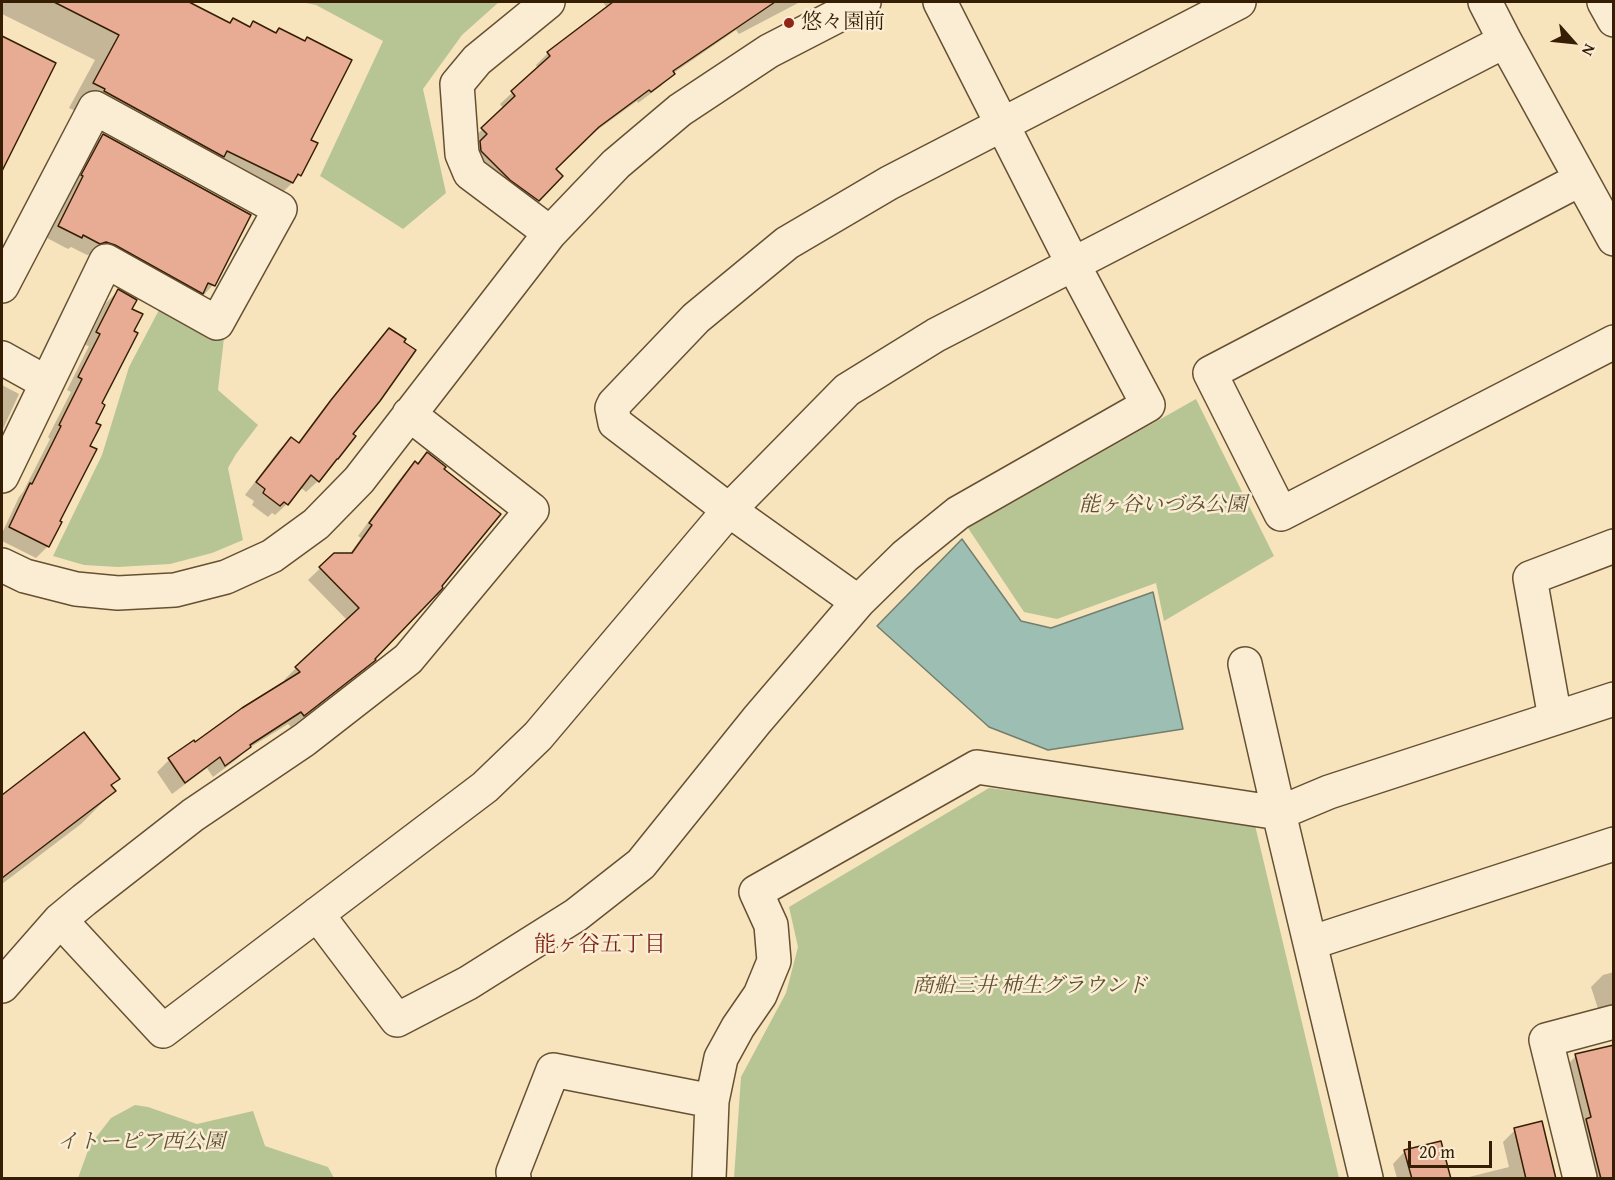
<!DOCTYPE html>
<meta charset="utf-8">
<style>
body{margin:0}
#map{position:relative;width:1615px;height:1180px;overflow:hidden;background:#f7e4bd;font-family:"Gentium Book Plus",serif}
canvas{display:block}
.frame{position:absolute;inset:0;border:3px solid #361e04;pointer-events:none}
.north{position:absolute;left:1543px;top:12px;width:60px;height:60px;-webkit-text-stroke:4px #faedd4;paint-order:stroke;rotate:117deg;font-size:16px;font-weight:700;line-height:24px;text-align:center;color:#361e04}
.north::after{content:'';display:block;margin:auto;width:21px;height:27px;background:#361e04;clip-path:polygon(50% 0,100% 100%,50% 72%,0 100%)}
.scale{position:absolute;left:1408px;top:1141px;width:84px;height:27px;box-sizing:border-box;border:3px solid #361e04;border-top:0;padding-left:8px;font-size:18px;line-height:21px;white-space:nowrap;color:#361e04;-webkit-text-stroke:4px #faedd4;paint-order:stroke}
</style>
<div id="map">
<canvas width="1615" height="1180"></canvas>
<div class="frame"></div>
<div class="north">N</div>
<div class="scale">20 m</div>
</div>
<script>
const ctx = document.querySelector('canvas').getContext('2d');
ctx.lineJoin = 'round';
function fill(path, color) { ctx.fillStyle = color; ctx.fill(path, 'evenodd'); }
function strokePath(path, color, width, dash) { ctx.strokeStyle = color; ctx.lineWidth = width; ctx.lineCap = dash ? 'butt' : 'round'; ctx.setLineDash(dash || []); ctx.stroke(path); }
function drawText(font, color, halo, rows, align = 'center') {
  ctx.font = font + ' "Gentium Book Plus","Noto Serif JP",serif'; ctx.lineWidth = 5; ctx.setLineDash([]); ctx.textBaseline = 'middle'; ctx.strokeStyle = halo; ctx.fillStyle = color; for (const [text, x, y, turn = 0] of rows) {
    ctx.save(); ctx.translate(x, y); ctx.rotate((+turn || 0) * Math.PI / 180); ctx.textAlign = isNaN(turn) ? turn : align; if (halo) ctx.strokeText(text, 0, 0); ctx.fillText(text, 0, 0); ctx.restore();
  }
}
fill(new Path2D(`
 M 301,2 L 499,2 L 462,35 L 423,89 L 446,193 L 403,229 L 320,176 L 383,41 L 316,5 Z
 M 160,308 L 224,338 L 218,390 L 258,425 L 236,454 L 228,468 L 243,540 L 212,553 L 170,564 L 118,567 L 84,565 L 53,556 L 102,455 L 129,367 Z
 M 1196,399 L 1274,556 L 1164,621 L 1156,583 L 1057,619 L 1024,612 L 968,528 Z
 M 989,788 L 1254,821 L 1339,1178 L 734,1178 L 741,1077 L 786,993 L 798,947 L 789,907 Z
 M 135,1105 L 148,1107 L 197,1124 L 253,1111 L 265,1146 L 328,1167 L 334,1178 L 78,1178 L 90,1145 L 111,1118 Z`), '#b7c595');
const water = new Path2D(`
 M 962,539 L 1021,621 L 1051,628 L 1153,592 L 1183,729 L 1048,750 L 989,727 L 877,626 Z`);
fill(water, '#9dbeb3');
strokePath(water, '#747e6d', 1.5);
fill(new Path2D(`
 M 2,2 L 174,2 L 161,14 L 169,19 L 186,2 L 229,24 L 233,20 L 248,28 L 253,23 L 275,34 L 279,30 L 304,42 L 307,39 L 309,141 L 300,175 L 275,200 L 69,108 L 95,60 L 2,14 Z
 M 603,2 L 800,2 L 739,34 L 736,30 L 672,74 L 661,86 L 638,103 L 637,101 L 585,139 L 554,169 L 561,176 L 525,212 L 498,192 L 470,141 L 504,109 L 500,104 L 538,69 L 536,65 L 548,53 L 607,8 Z
 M 2,37 L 54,64 L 2,167 Z
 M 103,135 L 249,215 L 213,285 L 201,298 L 93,254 L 87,255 L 71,247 L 68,249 L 47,238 L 72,188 L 70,187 L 91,148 Z
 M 118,291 L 130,309 L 132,331 L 100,404 L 88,446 L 58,522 L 48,546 L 36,558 L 2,541 L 2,533 L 19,497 L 23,492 L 50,439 L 48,437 L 71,392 L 67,390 L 89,346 L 85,345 L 106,303 Z
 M 389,330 L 318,481 L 306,492 L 300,487 L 287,504 L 275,515 L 272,513 L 268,517 L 252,505 L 254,501 L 245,495 L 279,450 L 291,439 L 297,444 L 320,413 L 378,341 Z
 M 2,385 L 19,394 L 2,431 Z
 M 427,454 L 373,659 L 374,660 L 362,672 L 291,727 L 288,724 L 246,750 L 237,759 L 213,777 L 207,768 L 172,794 L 157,772 L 169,760 L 193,742 L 195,744 L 286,682 L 284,680 L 296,668 L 348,621 L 308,580 L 335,554 L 349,555 L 361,538 L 358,536 L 403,475 L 415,463 L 417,465 Z
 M 84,734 L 118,779 L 110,786 L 114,791 L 81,824 L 2,884 L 2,797 Z
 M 1614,972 L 1614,1020 L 1600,1015 L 1591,987 L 1603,975 Z
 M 1576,1056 L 1614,1178 L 1586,1178 L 1564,1068 Z
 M 1515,1130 L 1554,1178 L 1465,1178 L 1509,1167 L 1503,1142 Z
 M 1405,1151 L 1449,1178 L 1397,1178 L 1393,1164 Z`), '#0003');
const building = new Path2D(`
 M 54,2 L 189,2 L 230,23 L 233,18 L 250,27 L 253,21 L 276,33 L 279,28 L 305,41 L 307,37 L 352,60 L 311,140 L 318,143 L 301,176 L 298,174 L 293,183 L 227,151 L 224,157 L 104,91 L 105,89 L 93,83 L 119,35 Z
 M 613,2 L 775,2 L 673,71 L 675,74 L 651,92 L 649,90 L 599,127 L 556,169 L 563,176 L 539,201 L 510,180 L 481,151 L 480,141 L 487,134 L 481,128 L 515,96 L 511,91 L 550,56 L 547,52 Z
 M 2,36 L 56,63 L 2,171 Z
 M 103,134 L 251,215 L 215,286 L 208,283 L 203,294 L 115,245 L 106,242 L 100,244 L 83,235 L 82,238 L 58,226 L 83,176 L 81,175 Z
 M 118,289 L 137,300 L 132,309 L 143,314 L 134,331 L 138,333 L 102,403 L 105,405 L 96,423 L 101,425 L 90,446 L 97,449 L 60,521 L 62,522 L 49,547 L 9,527 L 30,483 L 32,484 L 61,426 L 59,425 L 82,379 L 78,377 L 100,334 L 96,332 Z
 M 389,328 L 406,339 L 404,342 L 416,350 L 380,401 L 353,434 L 356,436 L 338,459 L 337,459 L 319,482 L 311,475 L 288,505 L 284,502 L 280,506 L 263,493 L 265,489 L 256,482 L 291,437 L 299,443 L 331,400 Z
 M 427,452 L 446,467 L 444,469 L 501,514 L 442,586 L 443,588 L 375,659 L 376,660 L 304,716 L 301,712 L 250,745 L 251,747 L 225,766 L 220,757 L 185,783 L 168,758 L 194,740 L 195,742 L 242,708 L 300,672 L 295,667 L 359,608 L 319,567 L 334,553 L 352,553 L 372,525 L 369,523 L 415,461 L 418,464 Z
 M 84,732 L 120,779 L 111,785 L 116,791 L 2,878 L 2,795 Z
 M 1614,1045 L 1614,1179 L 1601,1179 L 1586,1119 L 1591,1117 L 1575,1054 Z
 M 1542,1121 L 1556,1179 L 1526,1179 L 1514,1128 Z
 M 1441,1141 L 1451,1179 L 1412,1179 L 1404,1150 Z`);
fill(building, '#e8ac95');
strokePath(building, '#361e04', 1.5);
const minor = new Path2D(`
 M 548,2 L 477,60 L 457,84 L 462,154 L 470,173 L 550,233
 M 1485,2 L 1505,41 L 1581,179 L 1210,373 L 1281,514 L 1614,342
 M 1604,2 L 1614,20
 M 1581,179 L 1614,239
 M 2,286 L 95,108 L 280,209 L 217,323 L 106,261 L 2,476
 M 2,358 L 47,383
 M 2,565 L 25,576 L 76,589 L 118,593 L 175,590 L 226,577 L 272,556 L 316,524 L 359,480 L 550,233 L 616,164 L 680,110 L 769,51 L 864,2
 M 858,602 L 729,510 L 615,423 L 612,408 L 614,404 L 696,318 L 787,243 L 889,183 L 1239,2
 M 1245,664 L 1279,813 L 1366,1178
 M 1555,718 L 1530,578 L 1614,546
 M 317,914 L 397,1020 L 468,983 L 576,915 L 641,864 L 757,720 L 858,602 L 905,556 L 958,513 L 1148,405 L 1073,264 L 940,2
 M 60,920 L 163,1031 L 485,787 L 538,736 L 729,510 L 847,390 L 936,335 L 1505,41
 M 1310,943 L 1614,844
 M 2,986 L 60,920 L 84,900 L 193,815 L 304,740 L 408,659 L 532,510 L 409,414
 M 514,1178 L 513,1172 L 553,1070 L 712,1101
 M 709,1178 L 712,1101 L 721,1058 L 738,1027 L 760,995 L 774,961 L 771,925 L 756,892 L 977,767 L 1279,813 L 1329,792 L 1614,699
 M 1580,1178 L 1546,1040 L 1614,1022`);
strokePath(minor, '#665032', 36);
strokePath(minor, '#faedd4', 33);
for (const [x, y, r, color] of [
 [789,23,6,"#8f2418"]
]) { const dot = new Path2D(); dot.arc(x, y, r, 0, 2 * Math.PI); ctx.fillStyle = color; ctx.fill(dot); strokePath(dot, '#faedd4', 2); }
drawText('21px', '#361e04', '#faedd4', [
 ["悠々園前",801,23]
], 'left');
drawText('italic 21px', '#5d5030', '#faedd4', [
 ["能ヶ谷いづみ公園",1163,506],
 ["商船三井 柿生グラウンド",1030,987],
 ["イトーピア西公園",141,1143]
]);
drawText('22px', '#7a1f14', '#faedd4', [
 ["能ヶ谷五丁目",600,945]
]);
</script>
